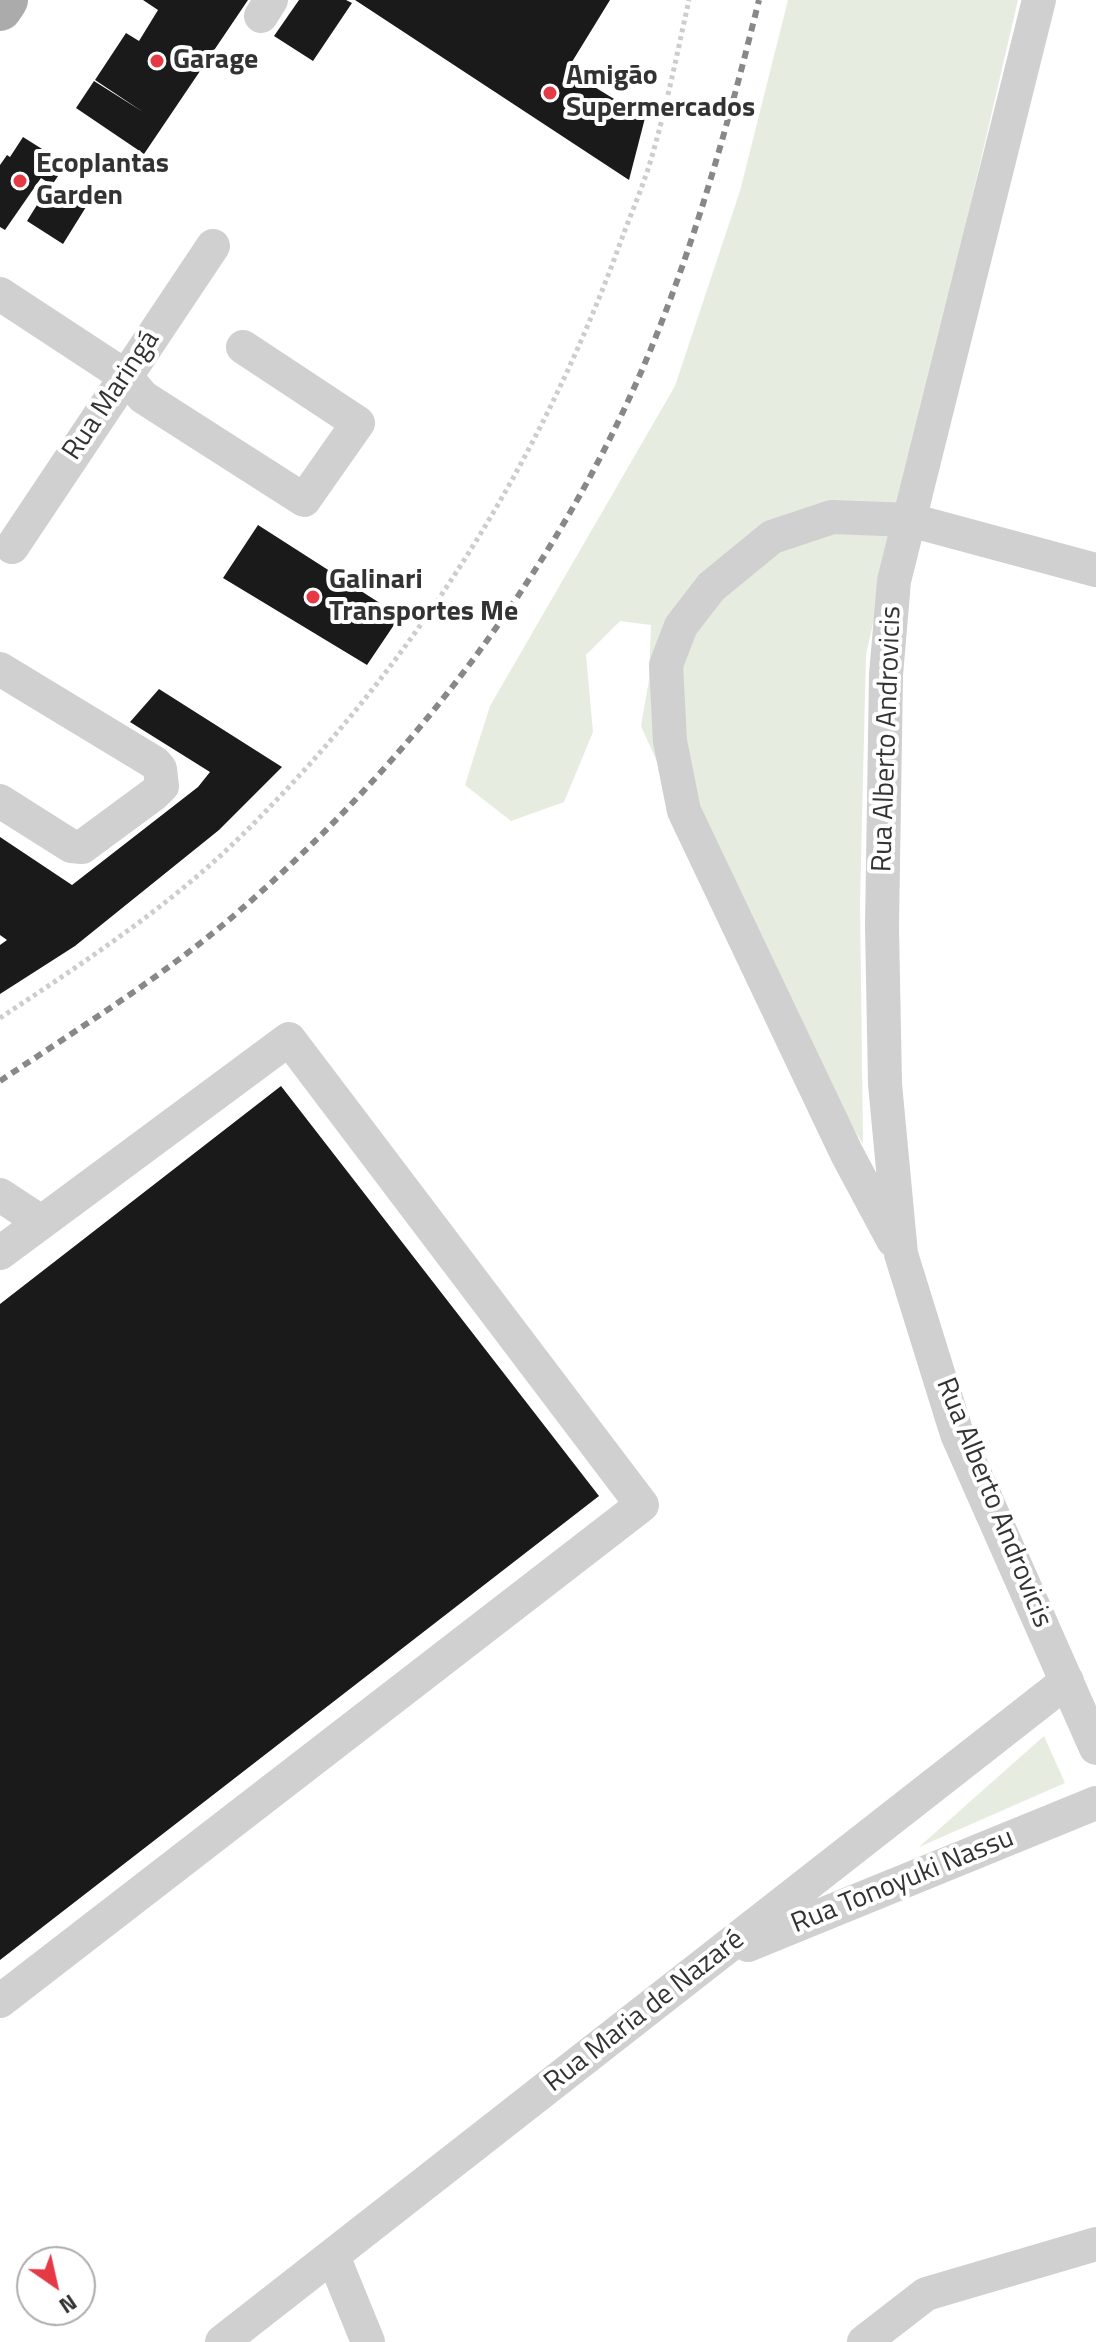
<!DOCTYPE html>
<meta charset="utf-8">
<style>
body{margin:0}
#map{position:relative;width:1096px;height:2342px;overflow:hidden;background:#fff;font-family:"Titillium Web",sans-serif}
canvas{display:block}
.north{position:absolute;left:16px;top:2246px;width:80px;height:80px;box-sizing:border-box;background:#fff;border:2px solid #adadad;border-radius:50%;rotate:146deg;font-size:22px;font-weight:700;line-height:32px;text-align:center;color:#333}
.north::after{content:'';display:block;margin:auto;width:28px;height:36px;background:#e63946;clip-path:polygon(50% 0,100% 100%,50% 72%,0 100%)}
</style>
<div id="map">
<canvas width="1096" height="2342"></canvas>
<div class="north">N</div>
</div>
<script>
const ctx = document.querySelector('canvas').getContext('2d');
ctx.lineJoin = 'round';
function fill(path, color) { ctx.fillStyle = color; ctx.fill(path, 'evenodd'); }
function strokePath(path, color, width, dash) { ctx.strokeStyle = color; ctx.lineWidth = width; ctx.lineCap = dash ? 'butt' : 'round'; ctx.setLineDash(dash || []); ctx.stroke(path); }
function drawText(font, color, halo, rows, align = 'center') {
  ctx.font = font + ' "Titillium Web",sans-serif'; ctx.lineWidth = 8; ctx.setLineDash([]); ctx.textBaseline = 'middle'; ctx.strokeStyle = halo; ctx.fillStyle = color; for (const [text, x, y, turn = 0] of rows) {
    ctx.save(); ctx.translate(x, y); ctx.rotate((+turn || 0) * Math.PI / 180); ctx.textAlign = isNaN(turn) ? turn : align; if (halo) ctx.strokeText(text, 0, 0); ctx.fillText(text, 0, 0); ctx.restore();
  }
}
fill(new Path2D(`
 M 788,0 L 1018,0 L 866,654 L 860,903 L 863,1144 L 744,955 L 641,726 L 649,680 L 651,625 L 620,621 L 586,655 L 593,732 L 564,802 L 511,821 L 465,785 L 490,706 L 675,386 L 740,191 Z
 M 1044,1736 L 1065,1783 L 919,1847 Z`), '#e6ecdf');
fill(new Path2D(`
 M 143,0 L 248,0 L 144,154 L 76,108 L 94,81 L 143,112 L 95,80 L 126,33 L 139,41 L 158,10 Z
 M 299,0 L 346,0 L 352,3 L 313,61 L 274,36 Z
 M 355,0 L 610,0 L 567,70 L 645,118 L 629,180 Z
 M 23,137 L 66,164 L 52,185 L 41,178 L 5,230 L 0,227 L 0,165 L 7,155 L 10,157 Z
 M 50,184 L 86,207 L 63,244 L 27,221 Z
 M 258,525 L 400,616 L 367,665 L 223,578 Z
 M 159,689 L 282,767 L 219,830 L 75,946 L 0,994 L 0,945 L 7,940 L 0,935 L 0,837 L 72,885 L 198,787 L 210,772 L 130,722 Z
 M 281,1086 L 599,1496 L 0,1960 L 0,1304 Z`), '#1a1a1a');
strokePath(new Path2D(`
 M 0,1018 C 80,965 164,910 234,843 C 408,674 540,466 622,238 C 633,209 646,179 654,149 C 668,100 678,49 689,0`), '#cdcdcd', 5, [4, 4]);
strokePath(new Path2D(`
 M 1039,0 L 894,581 L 886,675 L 882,926 L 885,1084 L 901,1254 L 957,1434 L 1096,1748
 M 261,16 L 271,0
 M 0,294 L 125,376 L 143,397 L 304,500 L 358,423 L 243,347
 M 12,547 L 213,246
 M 0,669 L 155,763 L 160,769 L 162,786 L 154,794 L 82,847 L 71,846 L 0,801
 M 0,1195 L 41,1222
 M 893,1240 L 847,1154 L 684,811 L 670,741 L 666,665 L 681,626 L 711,587 L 772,537 L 832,517 L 910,520 L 1096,570
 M 0,1253 L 289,1039 L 642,1505 L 0,2001
 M 748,1945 L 1096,1803
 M 333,2256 L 368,2342
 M 222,2342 L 1067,1681
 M 864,2342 L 926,2294 L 1096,2244`), '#d0d0d0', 34);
strokePath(new Path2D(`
 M 0,9 L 6,0`), '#ababab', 44);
strokePath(new Path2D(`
 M 0,1081 C 75,1031 154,982 224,924 C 413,765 573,552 662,321 C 703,216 732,109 759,0`), '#888', 6, [8, 6]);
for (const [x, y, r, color] of [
 [157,61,8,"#e63946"],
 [550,93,8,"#e63946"],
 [20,181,8,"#e63946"],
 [313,597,8,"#e63946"]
]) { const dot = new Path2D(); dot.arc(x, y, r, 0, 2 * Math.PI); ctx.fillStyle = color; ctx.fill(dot); strokePath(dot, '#fff', 3); }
drawText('bold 28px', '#333', '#fff', [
 ["Garage",173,61],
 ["Amigão",566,77],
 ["Supermercados",566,109],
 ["Ecoplantas",36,165],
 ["Garden",36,197],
 ["Galinari",329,581],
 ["Transportes Me",329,613]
], 'left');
drawText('28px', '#333', '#fff', [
 ["Rua Maringá",112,396,-56],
 ["Rua Alberto Androvicis",888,739,-88],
 ["Rua Alberto Androvicis",993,1503,68],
 ["Rua Tonoyuki Nassu",903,1882,-22],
 ["Rua Maria de Nazaré",645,2012,-38]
]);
</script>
